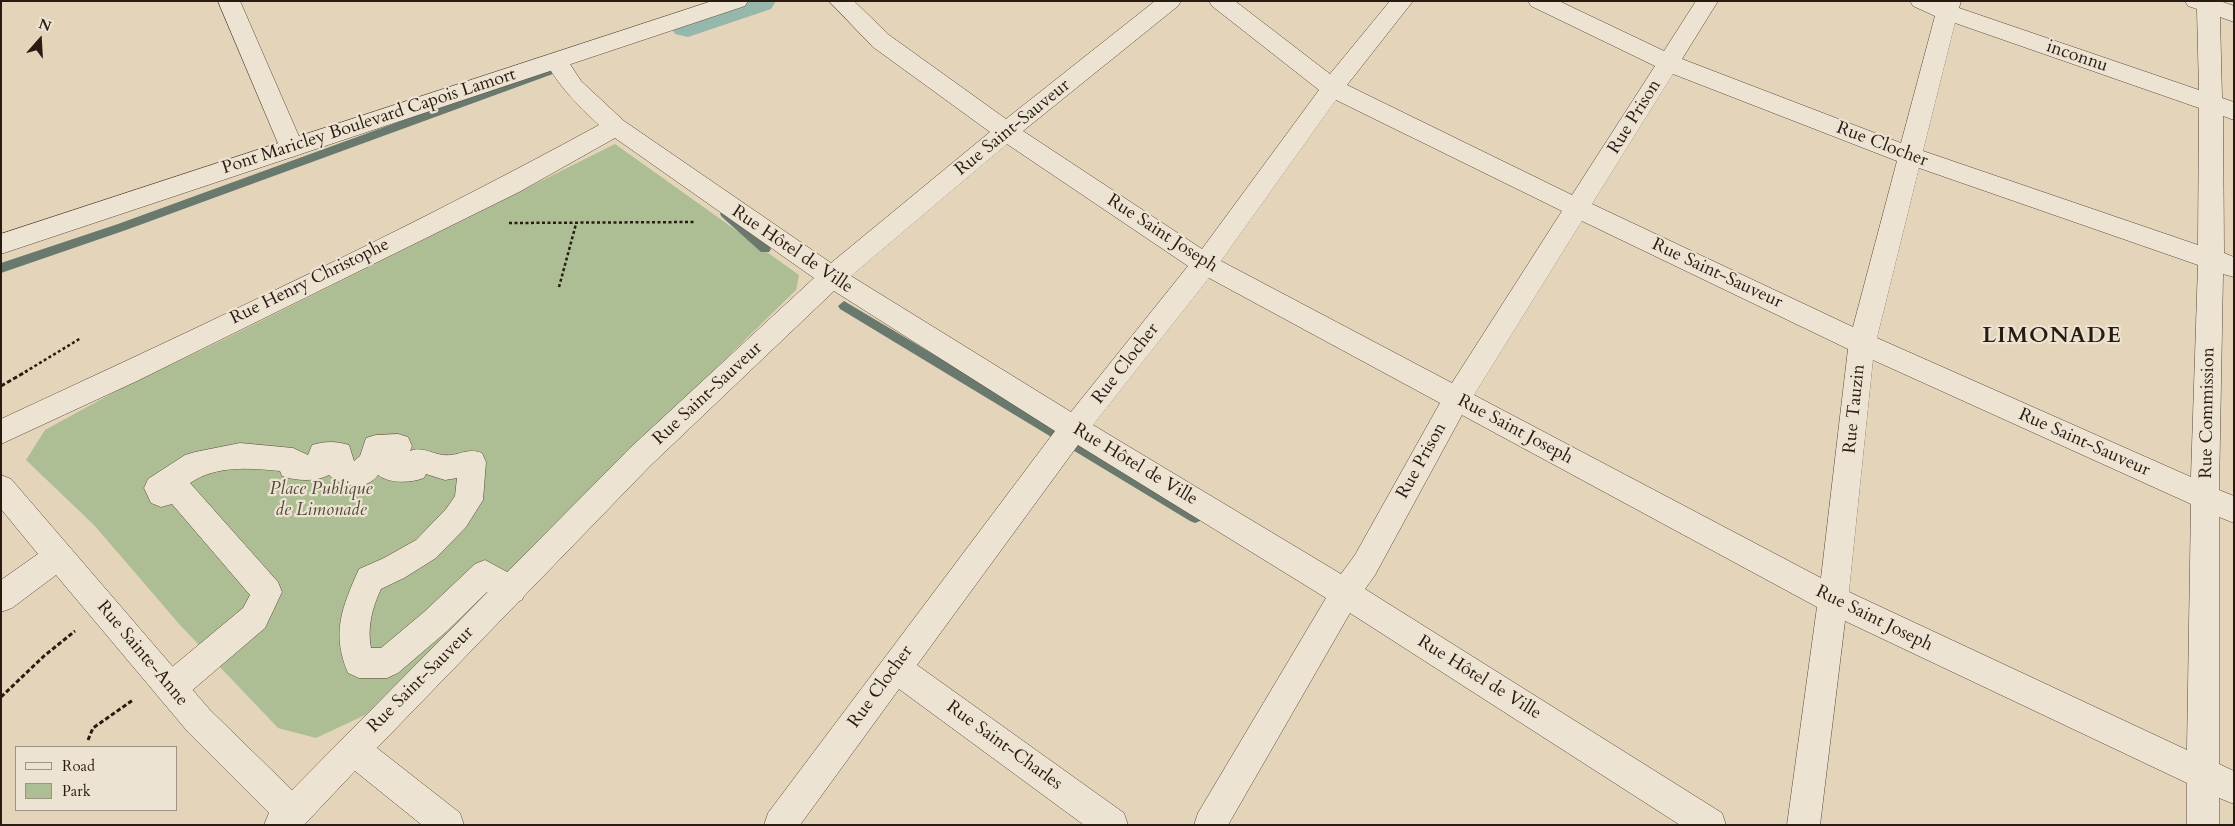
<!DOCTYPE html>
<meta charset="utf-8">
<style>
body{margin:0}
#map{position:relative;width:2235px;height:826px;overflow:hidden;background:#e3d4ba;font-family:Cardo,serif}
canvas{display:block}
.frame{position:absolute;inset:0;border:2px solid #291b11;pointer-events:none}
.legend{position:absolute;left:15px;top:746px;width:162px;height:65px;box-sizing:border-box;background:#ede3d2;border:1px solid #9f9385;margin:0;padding:6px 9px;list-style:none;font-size:15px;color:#291b11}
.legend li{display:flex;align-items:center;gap:10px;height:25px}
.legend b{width:25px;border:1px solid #9f9385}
.north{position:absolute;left:15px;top:15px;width:50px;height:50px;-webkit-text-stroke:4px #ede3d2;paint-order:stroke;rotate:19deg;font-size:14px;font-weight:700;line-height:20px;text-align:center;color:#291b11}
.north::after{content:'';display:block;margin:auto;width:18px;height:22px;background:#291b11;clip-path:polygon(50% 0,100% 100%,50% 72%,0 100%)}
</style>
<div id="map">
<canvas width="2235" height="826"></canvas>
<div class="frame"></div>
<ul class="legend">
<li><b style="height:6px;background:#ede3d2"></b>Road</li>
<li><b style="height:14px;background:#aebe94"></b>Park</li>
</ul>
<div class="north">N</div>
</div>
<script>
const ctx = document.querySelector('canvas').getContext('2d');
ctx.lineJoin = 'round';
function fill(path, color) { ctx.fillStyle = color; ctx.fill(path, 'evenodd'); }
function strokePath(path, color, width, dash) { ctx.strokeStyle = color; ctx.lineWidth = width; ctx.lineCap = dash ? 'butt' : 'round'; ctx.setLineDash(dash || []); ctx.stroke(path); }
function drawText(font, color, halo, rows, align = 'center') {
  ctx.font = font + ' Cardo,serif'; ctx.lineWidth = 4.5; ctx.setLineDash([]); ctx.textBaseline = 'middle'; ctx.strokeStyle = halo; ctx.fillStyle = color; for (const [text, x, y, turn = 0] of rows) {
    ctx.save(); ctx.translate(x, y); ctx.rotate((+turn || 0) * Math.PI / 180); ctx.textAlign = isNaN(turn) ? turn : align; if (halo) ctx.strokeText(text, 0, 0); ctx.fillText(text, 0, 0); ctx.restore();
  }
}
fill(new Path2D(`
 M 615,144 L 799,275 L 796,290 L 658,425 L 414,672 L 365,715 L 316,738 L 278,728 L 180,625 L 94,525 L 26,460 L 45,430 L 120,389 L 225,339 Z`), '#aebe94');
fill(new Path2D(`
 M 563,62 L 569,65 L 569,71 L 561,71 L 126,230 L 1,273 L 1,263 L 118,224 Z
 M 726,210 L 730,211 L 769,246 L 771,249 L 769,252 L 761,252 L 722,217 L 720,214 L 722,211 Z
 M 844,301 L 1200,513 L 1202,517 L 1200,521 L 1195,523 L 1190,521 L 840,309 L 838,306 Z`), '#6a796e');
fill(new Path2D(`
 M 720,1 L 776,1 L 771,9 L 688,37 L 675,34 L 670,25 L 675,16 Z`), '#96b8ac');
const pedestrian = new Path2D(`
 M 398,434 L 408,437 L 412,446 L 410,451 C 423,446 431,454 444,455 C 458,457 466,447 482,453 L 486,462 L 483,500 L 466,527 L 436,558 L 404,578 L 381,589 C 372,608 367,628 371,648 L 381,648 L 424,612 L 475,564 L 485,560 L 522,580 L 526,590 L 522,600 L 511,604 L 487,592 L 446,632 L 398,673 L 387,678 L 359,678 L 348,673 C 331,633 342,607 359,569 L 384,558 L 416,540 L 446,509 L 455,496 L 457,478 L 445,480 L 426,474 L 424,478 C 411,483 390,484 378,475 C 366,491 343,488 329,475 C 316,482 296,481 282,476 L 280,471 C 249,468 217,465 190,483 L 278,582 L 282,592 L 265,628 L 182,699 L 171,703 L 160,699 L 155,688 L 160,677 L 243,608 L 250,595 L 172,504 L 161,507 L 151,503 L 144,488 L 148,479 L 185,455 L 195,452 L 240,443 L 293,448 L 308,455 L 312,445 C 325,441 336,441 349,445 L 354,461 L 360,456 L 366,438 L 376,435 Z`);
const minor = new Path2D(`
 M 218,1 L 240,1 L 304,148 L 300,154 L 292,157 L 284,154 L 280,148 Z
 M 829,1 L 854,1 L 889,35 L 1006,119 L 1155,1 L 1181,1 L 1178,6 L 1023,131 L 1202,249 L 1319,90 L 1212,6 L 1209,1 L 1235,1 L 1330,74 L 1390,1 L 1413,1 L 1347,85 L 1572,195 L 1655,66 L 1531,6 L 1528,1 L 1559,1 L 1664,51 L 1696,1 L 1718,1 L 1682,59 L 1901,143 L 1935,16 L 1913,6 L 1910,1 L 1961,1 L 1959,8 L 2199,90 L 2197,9 L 2188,6 L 2185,1 L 2220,1 L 2234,6 L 2234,22 L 2220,17 L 2222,98 L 2234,102 L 2234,120 L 2223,116 L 2224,253 L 2234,257 L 2234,277 L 2223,274 L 2219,490 L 2234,496 L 2234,523 L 2219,517 L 2219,764 L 2234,771 L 2234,804 L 2219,798 L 2219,825 L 2187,825 L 2187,783 L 1845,621 L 1820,825 L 1787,825 L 1817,607 L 1462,415 L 1375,575 L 1365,589 L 1722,813 L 1726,825 L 1680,825 L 1350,613 L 1228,825 L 1194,825 L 1198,813 L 1326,598 L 1078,445 L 917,665 L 1124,813 L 1128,825 L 1084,825 L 899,689 L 800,825 L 764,825 L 768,813 L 1055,431 L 834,291 L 650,466 L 377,748 L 460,813 L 464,825 L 422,825 L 355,771 L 304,825 L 264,825 L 269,813 L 188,732 L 56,575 L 12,608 L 1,612 L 1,580 L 38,554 L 1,509 L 1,475 L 11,479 L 210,710 L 292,790 L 630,448 L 814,278 L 615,138 L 519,192 L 137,381 L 1,444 L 1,419 C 202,326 405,231 599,125 C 576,103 561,89 545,61 L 548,55 L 556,53 L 564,55 L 581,81 L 624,121 L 831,263 L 990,132 L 873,47 ZM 1955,23 L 2199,108 L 2198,245 L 1923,151 ZM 1673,74 L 1897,161 L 1853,327 L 1592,204 ZM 1336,100 L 1562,211 L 1452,383 L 1221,261 ZM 1007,144 L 1188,266 L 1071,412 L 851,276 ZM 1919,168 L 2198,265 L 2191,477 L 1877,338 ZM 1582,221 L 1848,349 L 1821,578 L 1474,395 ZM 1209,278 L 1440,403 L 1355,555 L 1341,574 L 1093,425 ZM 1873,360 L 2191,504 L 2187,750 L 1849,592 Z`);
const tertiary = new Path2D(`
 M 712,1 L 748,1 L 745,6 L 1,254 L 1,234 Z`);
strokePath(pedestrian, '#58493b', 1);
strokePath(minor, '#58493b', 1);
strokePath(tertiary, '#58493b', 1);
strokePath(new Path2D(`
 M 509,223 L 695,222
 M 559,287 L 576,224
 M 25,372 L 81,338`), '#291b11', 2.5, [3, 2.5]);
strokePath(new Path2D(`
 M 1,386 L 27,371
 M 1,697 L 44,656 L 75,631
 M 88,740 L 93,728 L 133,700`), '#291b11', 3, [4.5, 2.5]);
fill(pedestrian, '#ede3d2');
fill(minor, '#ede3d2');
fill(tertiary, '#ede3d2');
drawText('18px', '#291b11', '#ede3d2', [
 ["inconnu",2077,57,19],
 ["Rue Prison",1635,117,-58],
 ["Pont Maricley Boulevard Capois Lamort",369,122,-18],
 ["Rue Saint-Sauveur",1013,128,-39],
 ["Rue Clocher",1882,145,21],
 ["Rue Saint Joseph",1162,234,33],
 ["Rue Hôtel de Ville",792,250,34],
 ["Rue Saint-Sauveur",1717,274,25],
 ["Rue Henry Christophe",310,282,-26],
 ["Rue Clocher",1126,364,-52],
 ["Rue Saint-Sauveur",708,394,-43],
 ["Rue Tauzin",1855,409,-84],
 ["Rue Commission",2208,413,-89],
 ["Rue Saint Joseph",1515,430,28],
 ["Rue Saint-Sauveur",2084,443,24],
 ["Rue Prison",1422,461,-61],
 ["Rue Hôtel de Ville",1135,465,31],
 ["Rue Saint Joseph",1874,619,26],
 ["Rue Sainte-Anne",142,654,50],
 ["Rue Hôtel de Ville",1479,678,32],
 ["Rue Saint-Sauveur",421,680,-45],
 ["Rue Clocher",881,687,-54],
 ["Rue Saint-Charles",1004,746,36]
]);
drawText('italic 18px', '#514c38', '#ede3d2', [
 ["Place Publique",321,490],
 ["de Limonade",321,511]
]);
ctx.letterSpacing = '1px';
drawText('bold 22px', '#291b11', '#ede3d2', [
 ["LIMONADE",2052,337]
]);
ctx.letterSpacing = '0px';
</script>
